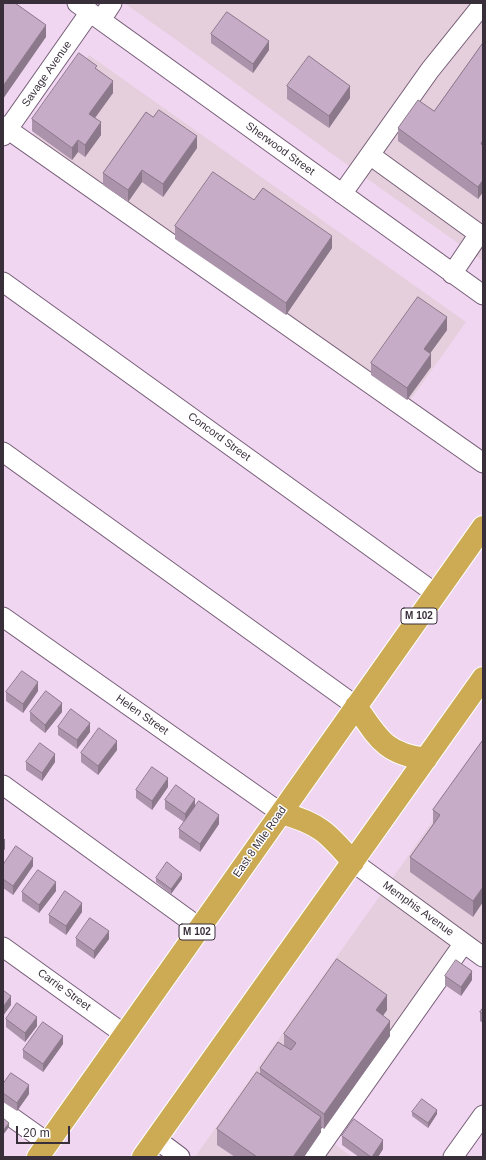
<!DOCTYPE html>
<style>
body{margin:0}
#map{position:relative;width:486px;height:1160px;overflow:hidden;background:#f1d6f2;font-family:Arial,sans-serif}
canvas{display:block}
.frame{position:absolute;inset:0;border:4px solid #392f3a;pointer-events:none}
.scale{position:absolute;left:16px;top:1126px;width:54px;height:18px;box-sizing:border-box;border:2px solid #392f3a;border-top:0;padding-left:5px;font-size:12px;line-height:14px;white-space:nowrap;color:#392f3a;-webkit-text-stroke:3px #fff;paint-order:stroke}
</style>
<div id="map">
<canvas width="486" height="1160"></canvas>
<div class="frame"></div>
<div class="scale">20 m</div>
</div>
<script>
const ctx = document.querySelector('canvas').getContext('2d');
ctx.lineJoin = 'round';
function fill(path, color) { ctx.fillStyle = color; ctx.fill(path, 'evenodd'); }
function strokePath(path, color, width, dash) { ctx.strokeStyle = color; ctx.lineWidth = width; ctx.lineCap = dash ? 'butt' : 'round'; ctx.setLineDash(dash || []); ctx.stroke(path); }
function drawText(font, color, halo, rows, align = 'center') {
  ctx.font = font + ' Arial,sans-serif'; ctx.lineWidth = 3; ctx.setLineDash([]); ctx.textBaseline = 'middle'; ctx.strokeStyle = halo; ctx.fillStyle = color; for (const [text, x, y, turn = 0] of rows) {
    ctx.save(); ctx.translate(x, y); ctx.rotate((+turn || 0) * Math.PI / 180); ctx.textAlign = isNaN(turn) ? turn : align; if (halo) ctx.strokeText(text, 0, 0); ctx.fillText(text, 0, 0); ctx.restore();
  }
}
fill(new Path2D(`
 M 483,750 L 483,967 L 467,955 L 332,1142 L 352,1157 L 195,1157 Z`), '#e5cfde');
fill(new Path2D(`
 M 124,3 L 483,3 L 483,261 L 328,151 L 175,39 Z
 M 89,55 L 466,322 L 407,405 L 30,138 Z`), '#e5cfdd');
const minor = new Path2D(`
 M 77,3 L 483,295
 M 101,20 L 112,3
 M 3,126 L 483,463
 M 3,136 L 90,12
 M 370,155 L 479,234 L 452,274
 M 342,194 L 430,70 L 483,4
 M 3,282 L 435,593
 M 3,452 L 356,706
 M 3,617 L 281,813
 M 3,785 L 200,928
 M 353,862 L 483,957
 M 3,947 L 124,1034
 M 3,1111 L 48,1143
 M 156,1139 L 180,1157
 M 313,1157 L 464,943
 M 453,1157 L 483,1115`);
const highway = new Path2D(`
 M 356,706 C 378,738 385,754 426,759
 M 281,813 C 319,823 328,833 353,862
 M 38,1157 L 483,527
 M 143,1157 L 483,678`);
strokePath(minor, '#765e77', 21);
strokePath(highway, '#fff', 24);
strokePath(minor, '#fff', 19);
strokePath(highway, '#ccab54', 22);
fill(new Path2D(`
 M 211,34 L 269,50 L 253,73 L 211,43 Z
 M 483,43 L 483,192 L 478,199 L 398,141 L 398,128 L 434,111 Z
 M 97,69 L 113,93 L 95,118 L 101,135 L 85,157 L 78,152 L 72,160 L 32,131 L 32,119 Z
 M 287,86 L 350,98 L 329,128 L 287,99 Z
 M 197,148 L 163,197 L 142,182 L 128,202 L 103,185 L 103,173 Z
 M 254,200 L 332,248 L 286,315 L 175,239 L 175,226 Z
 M 447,330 L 429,354 L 431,367 L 407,400 L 371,375 L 371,363 Z
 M 38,691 L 23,713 L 6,701 L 6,692 Z
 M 30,712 L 62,712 L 45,733 L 30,721 Z
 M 58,727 L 90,732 L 77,749 L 58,735 Z
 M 483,740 L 473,917 L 410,872 L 410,857 L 433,824 L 433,810 Z
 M 117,750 L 98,775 L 81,762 L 81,753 Z
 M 26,762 L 55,762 L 42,781 L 26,770 Z
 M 168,787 L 152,810 L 136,798 L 136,790 Z
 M 165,800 L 195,806 L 219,824 L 200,852 L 179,838 L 179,829 L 184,822 L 165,809 Z
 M 3,865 L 33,866 L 13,895 L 3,888 Z
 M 156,878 L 182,879 L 171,894 L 156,882 Z
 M 56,891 L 39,913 L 22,901 L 22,892 Z
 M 82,912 L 66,935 L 49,923 L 49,915 Z
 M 76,938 L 109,939 L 94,959 L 76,946 Z
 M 445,976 L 472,980 L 461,996 L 445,985 Z
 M 483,1008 L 483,1023 L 480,1021 L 480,1012 Z
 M 387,1010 L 383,1015 L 390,1036 L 324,1129 L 321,1127 L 321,1132 L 304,1157 L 235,1157 L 217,1145 L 217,1129 L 260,1074 L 260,1068 L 284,1045 L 284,1034 Z
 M 6,1019 L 37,1026 L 25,1042 L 6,1027 Z
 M 63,1044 L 43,1072 L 23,1058 L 23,1050 Z
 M 3,1084 L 29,1094 L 17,1111 L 3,1102 Z
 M 412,1112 L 437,1114 L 428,1128 L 412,1116 Z
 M 342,1136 L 383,1149 L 378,1157 L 359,1157 L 342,1145 Z`), '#ab94ab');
fill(new Path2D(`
 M 46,25 L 46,37 L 3,99 L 3,86 Z
 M 269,41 L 269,50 L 253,73 L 253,64 Z
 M 113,81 L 113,93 L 89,126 L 89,114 Z
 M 350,86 L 350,98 L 329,128 L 329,116 Z
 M 101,122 L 101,135 L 85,157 L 85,145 Z
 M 197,136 L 197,148 L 163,197 L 163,184 Z
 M 78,140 L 78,152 L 72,160 L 72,148 Z
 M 142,170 L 142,182 L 128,202 L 128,190 Z
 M 483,180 L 483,192 L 478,199 L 478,187 Z
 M 332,236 L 332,248 L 286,315 L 286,303 Z
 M 447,317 L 447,330 L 424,362 L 424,349 Z
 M 431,354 L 431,367 L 407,400 L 407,388 Z
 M 38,682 L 38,691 L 23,713 L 23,704 Z
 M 62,703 L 62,712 L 45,733 L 45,725 Z
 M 90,723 L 90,732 L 77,749 L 77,740 Z
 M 117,741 L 117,750 L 98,775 L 98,766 Z
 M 55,754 L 55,762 L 42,781 L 42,773 Z
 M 168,778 L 168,787 L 152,810 L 152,801 Z
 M 195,799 L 195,808 L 185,823 L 185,814 Z
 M 219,815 L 219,824 L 200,852 L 200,844 Z
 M 5,840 L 5,849 L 3,852 L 3,843 Z
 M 33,858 L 33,866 L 13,895 L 13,886 Z
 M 182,874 L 182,879 L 171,894 L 171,889 Z
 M 56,882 L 56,891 L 39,913 L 39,905 Z
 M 483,887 L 483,902 L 473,917 L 473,901 Z
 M 82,903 L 82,912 L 66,935 L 66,926 Z
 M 109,931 L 109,939 L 94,959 L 94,951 Z
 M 472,971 L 472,980 L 461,996 L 461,987 Z
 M 387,995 L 387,1010 L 376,1026 L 376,1010 Z
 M 11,996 L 11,1005 L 3,1016 L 3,1007 Z
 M 37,1017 L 37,1026 L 25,1042 L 25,1033 Z
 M 390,1021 L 390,1036 L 324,1129 L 324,1114 Z
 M 63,1036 L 63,1044 L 43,1072 L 43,1064 Z
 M 29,1085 L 29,1094 L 17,1111 L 17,1103 Z
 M 437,1110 L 437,1114 L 428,1128 L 428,1123 Z
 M 321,1117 L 321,1132 L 304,1157 L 293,1157 Z
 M 9,1123 L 9,1127 L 3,1135 L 3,1131 Z
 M 383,1140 L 383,1149 L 378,1157 L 372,1157 Z`), '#8b788b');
const building = new Path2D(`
 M 4,3 L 15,3 L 46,25 L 3,86 L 3,5 Z
 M 227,12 L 269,41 L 253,64 L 211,34 Z
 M 483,43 L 483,140 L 481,144 L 483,145 L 483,180 L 478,187 L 398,128 L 418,100 L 434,111 Z
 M 79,53 L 97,66 L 95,68 L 113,81 L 89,114 L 101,122 L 85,145 L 78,140 L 72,148 L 32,119 Z
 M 309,56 L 350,86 L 329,116 L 287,86 Z
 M 159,110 L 197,136 L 163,184 L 142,170 L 128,190 L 103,173 L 146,112 L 153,117 Z
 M 213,172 L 254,200 L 263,188 L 332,236 L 286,303 L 175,226 Z
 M 418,297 L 447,317 L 424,349 L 431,354 L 407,388 L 371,363 Z
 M 22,671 L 38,682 L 23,704 L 6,692 Z
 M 46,691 L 62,703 L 45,725 L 30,712 Z
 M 71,709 L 90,723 L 77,740 L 58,727 Z
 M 99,728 L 117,741 L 98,766 L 81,753 Z
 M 483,740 L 483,887 L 473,901 L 410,857 L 440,815 L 433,810 Z
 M 40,743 L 55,754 L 42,773 L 26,762 Z
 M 152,767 L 168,778 L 152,801 L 136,790 Z
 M 176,785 L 195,799 L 185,814 L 165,800 Z
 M 199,801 L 219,815 L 200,844 L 179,829 Z
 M 3,838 L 5,840 L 3,843 Z
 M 16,846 L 33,858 L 13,886 L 3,879 L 3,865 Z
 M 167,862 L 182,874 L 171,889 L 156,878 Z
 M 38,870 L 56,882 L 39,905 L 22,892 Z
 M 65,891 L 82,903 L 66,926 L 49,915 Z
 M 90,918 L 109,931 L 94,951 L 76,938 Z
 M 337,959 L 387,995 L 376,1010 L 390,1021 L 324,1114 L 260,1068 L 278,1042 L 291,1050 L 296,1043 L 284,1034 Z
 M 456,960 L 472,971 L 461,987 L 445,976 Z
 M 3,990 L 11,996 L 3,1007 Z
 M 17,1003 L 37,1017 L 25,1033 L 6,1019 Z
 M 483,1008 L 483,1014 L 480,1012 Z
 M 43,1022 L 63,1036 L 43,1064 L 23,1050 Z
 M 257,1072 L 321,1117 L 293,1157 L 257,1157 L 217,1129 Z
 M 11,1073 L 29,1085 L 17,1103 L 3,1093 L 3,1084 Z
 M 422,1099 L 437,1110 L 428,1123 L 412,1112 Z
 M 3,1118 L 9,1123 L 3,1131 Z
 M 354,1119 L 383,1140 L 372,1157 L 371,1157 L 342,1136 Z`);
fill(building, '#c7acc7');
strokePath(building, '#8b788b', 1);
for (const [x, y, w] of [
 [419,616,36],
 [197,932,36]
]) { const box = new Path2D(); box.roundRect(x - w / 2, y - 8, w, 16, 3); ctx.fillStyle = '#fff'; ctx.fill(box); strokePath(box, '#392f3a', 1); }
drawText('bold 10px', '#392f3a', null, [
 ["M 102",419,616],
 ["M 102",197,932]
]);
drawText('11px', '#392f3a', '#fff', [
 ["Savage Avenue",47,74,-55],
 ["Sherwood Street",280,149,36],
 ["Concord Street",219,437,36],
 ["Helen Street",142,715,35],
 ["East 8 Mile Road",260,842,-55],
 ["Memphis Avenue",418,909,36],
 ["Carrie Street",64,990,36]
]);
</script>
